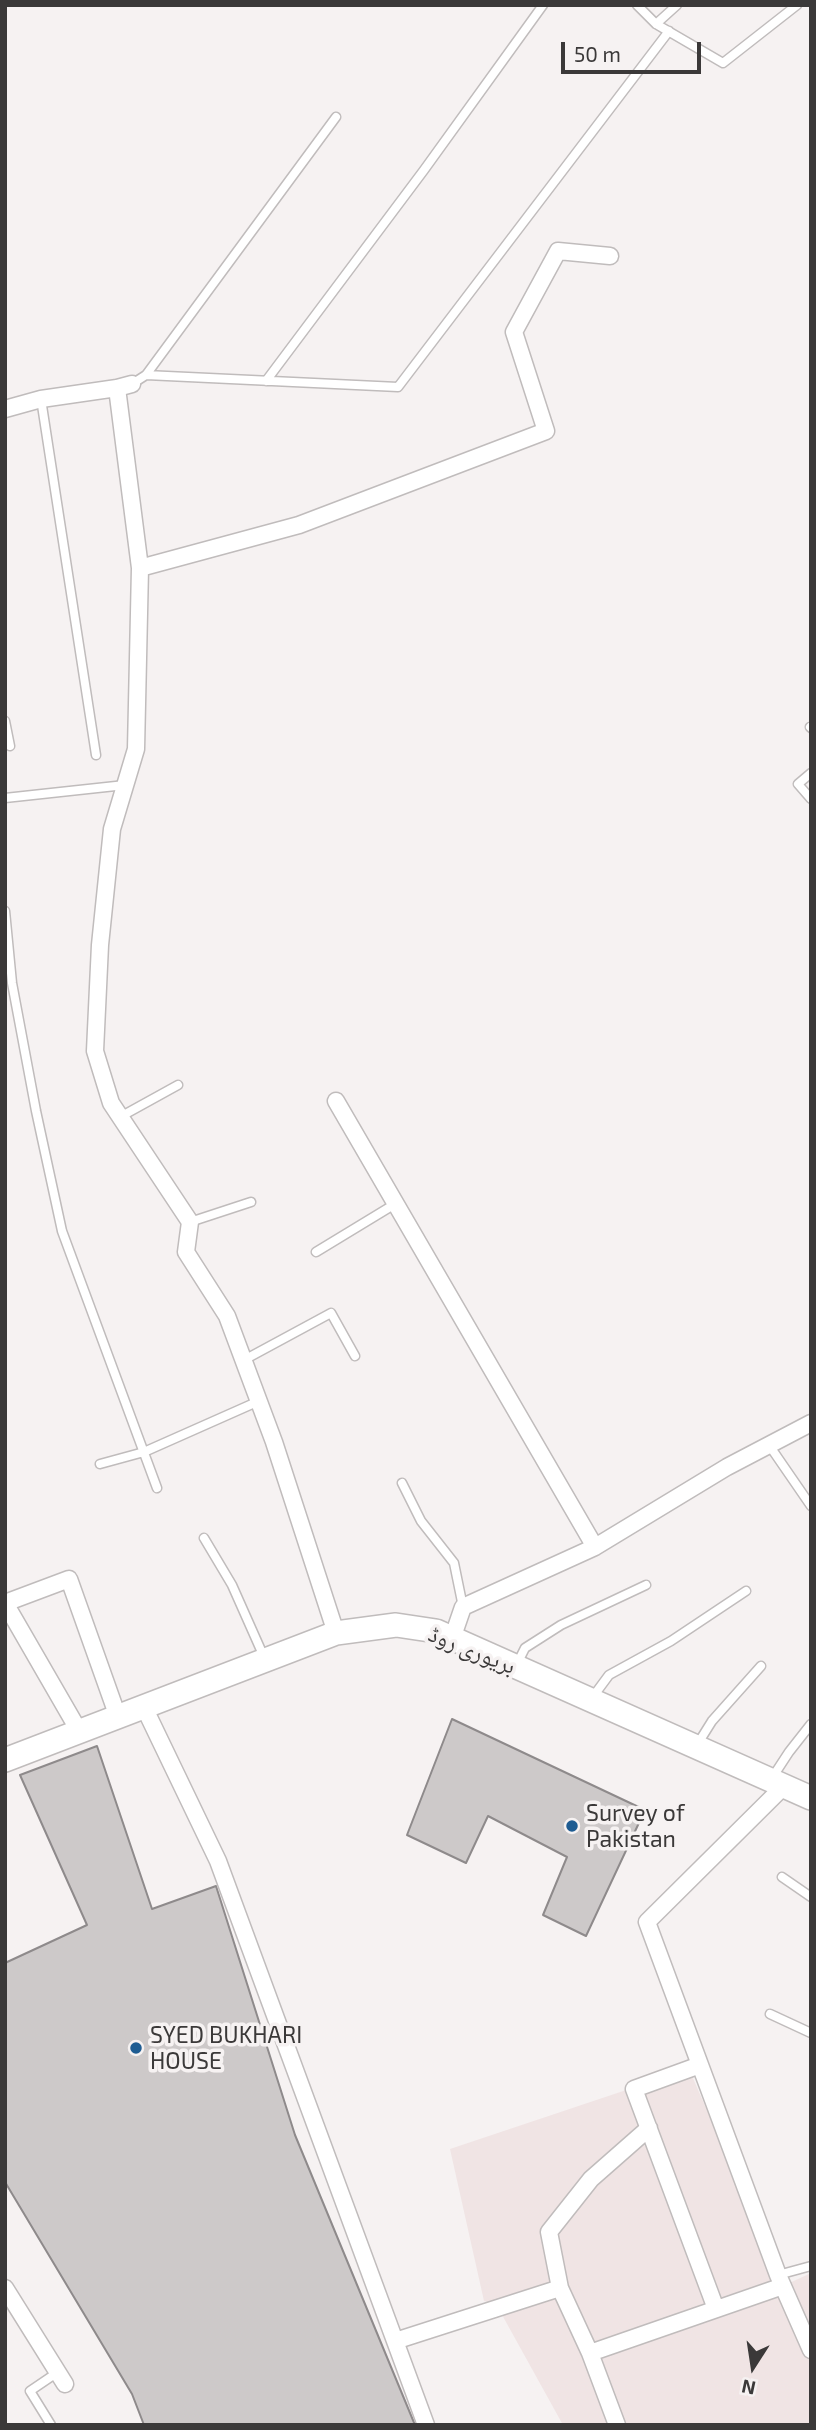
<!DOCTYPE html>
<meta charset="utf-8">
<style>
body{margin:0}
#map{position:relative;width:816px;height:2430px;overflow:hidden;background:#f6f2f2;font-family:"Exo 2",sans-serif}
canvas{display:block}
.frame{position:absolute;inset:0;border:7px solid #3b3939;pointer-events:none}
.north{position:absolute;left:718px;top:2332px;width:70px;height:70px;-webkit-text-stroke:5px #f6f2f2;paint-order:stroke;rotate:192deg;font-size:19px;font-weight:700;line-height:28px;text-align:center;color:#3b3939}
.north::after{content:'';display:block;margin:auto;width:24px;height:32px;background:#3b3939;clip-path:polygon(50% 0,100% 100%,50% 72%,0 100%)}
.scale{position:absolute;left:561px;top:42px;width:140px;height:32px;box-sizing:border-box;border:4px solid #3b3939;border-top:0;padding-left:9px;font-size:21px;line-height:24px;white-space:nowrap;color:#3b3939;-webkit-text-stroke:5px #f6f2f2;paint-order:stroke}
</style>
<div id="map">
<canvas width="816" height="2430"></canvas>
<div class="frame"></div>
<div class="north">N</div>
<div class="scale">50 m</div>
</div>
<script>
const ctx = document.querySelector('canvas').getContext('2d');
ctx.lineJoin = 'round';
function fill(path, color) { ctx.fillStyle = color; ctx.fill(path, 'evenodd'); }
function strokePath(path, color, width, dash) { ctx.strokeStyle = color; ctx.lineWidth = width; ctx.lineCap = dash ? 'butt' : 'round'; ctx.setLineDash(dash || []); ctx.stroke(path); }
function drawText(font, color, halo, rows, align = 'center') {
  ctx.font = font + ' "Exo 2","Noto Naskh Arabic",sans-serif'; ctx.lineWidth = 7; ctx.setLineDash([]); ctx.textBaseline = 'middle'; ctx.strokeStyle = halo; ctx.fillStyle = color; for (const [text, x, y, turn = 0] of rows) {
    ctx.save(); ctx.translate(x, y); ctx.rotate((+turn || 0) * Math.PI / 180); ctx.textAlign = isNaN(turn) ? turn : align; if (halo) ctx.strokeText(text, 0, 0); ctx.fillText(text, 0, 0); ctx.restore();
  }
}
fill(new Path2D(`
 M 689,2069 L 783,2286 L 811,2273 L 811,2425 L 563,2425 L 496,2304 L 484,2301 L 450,2149 Z`), '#f0e4e4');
const building = new Path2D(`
 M 452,1719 L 645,1810 L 586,1936 L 543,1915 L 567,1857 L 488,1816 L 466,1863 L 407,1835 Z
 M 97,1746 L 152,1909 L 216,1886 L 295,2135 L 415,2425 L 144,2425 L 132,2394 L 5,2182 L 5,1963 L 87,1925 L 20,1775 Z`);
fill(building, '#cdc9c9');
strokePath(building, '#8e8a8b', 2);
const service = new Path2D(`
 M 637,5 L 656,24 L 723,63 L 797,5
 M 656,24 L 677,5
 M 146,375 L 398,387 L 669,31
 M 266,381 L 424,170 L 543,5
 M 132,384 L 146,375 L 336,117
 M 41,399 L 96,755
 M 5,721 L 10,746
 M 810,727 L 811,728
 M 811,773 L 798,784 L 811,799
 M 5,798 L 125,785
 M 5,911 L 12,983 L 36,1111 L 62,1231 L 157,1488
 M 120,1117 L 178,1085
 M 190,1222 L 251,1202
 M 316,1252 L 395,1204
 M 244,1360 L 331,1313 L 355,1356
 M 769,1445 L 811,1506
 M 100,1464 L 144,1452 L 259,1401
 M 402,1483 L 421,1521 L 454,1563 L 463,1607
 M 204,1538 L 232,1585 L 264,1657
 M 517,1664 L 525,1648 L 561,1625 L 646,1585
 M 592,1698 L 609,1675 L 671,1641 L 746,1591
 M 697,1745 L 712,1721 L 761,1666
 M 772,1778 L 789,1752 L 811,1724
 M 782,1877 L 811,1897
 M 770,2014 L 811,2033
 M 778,2275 L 811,2266
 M 51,2425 L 30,2391 L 58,2372`);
const minor = new Path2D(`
 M 117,388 L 140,568 L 136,749 L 112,829 L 100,945 L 95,1051 L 111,1103 L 190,1222 L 186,1252 L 227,1316 L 274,1442 L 336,1633
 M 5,409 L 41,399 L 117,388 L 132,384
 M 140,568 L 299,525 L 546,431 L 514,332 L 558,251 L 610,256
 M 336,1101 L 595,1547
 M 5,1603 L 69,1579 L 118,1717
 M 5,1603 L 79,1731
 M 452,1639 L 463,1607 L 595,1547 L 727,1467 L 811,1423
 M 144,1707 L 218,1861 L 426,2425
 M 784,1786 L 647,1922 L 778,2275 L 811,2350
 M 700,2065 L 634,2089 L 716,2309
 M 5,2288 L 65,2384
 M 395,2341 L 560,2288
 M 590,2353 L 783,2286
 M 617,2425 L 590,2353 L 560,2288 L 549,2232 L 591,2179 L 649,2128`);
const secondary = new Path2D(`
 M 5,1760 L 336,1633 L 396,1625 L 436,1631 L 811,1798`);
strokePath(service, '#c0bcbc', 11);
strokePath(minor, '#c0bcbc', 19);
strokePath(secondary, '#c0bcbc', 26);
strokePath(service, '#fff', 8);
strokePath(minor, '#fff', 16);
strokePath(secondary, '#fff', 23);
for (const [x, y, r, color] of [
 [572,1826,7,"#1e5c92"],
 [136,2048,7,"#1e5c92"]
]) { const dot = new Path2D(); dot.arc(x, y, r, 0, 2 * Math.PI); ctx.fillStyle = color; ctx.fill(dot); strokePath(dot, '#f6f2f2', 2.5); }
drawText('23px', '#3b3939', '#f6f2f2', [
 ["بریوری روڈ",472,1650,22]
]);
drawText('23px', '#3b3939', '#f6f2f2', [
 ["Survey of",586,1813],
 ["Pakistan",586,1839],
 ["SYED BUKHARI",150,2035],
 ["HOUSE",150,2061]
], 'left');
</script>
